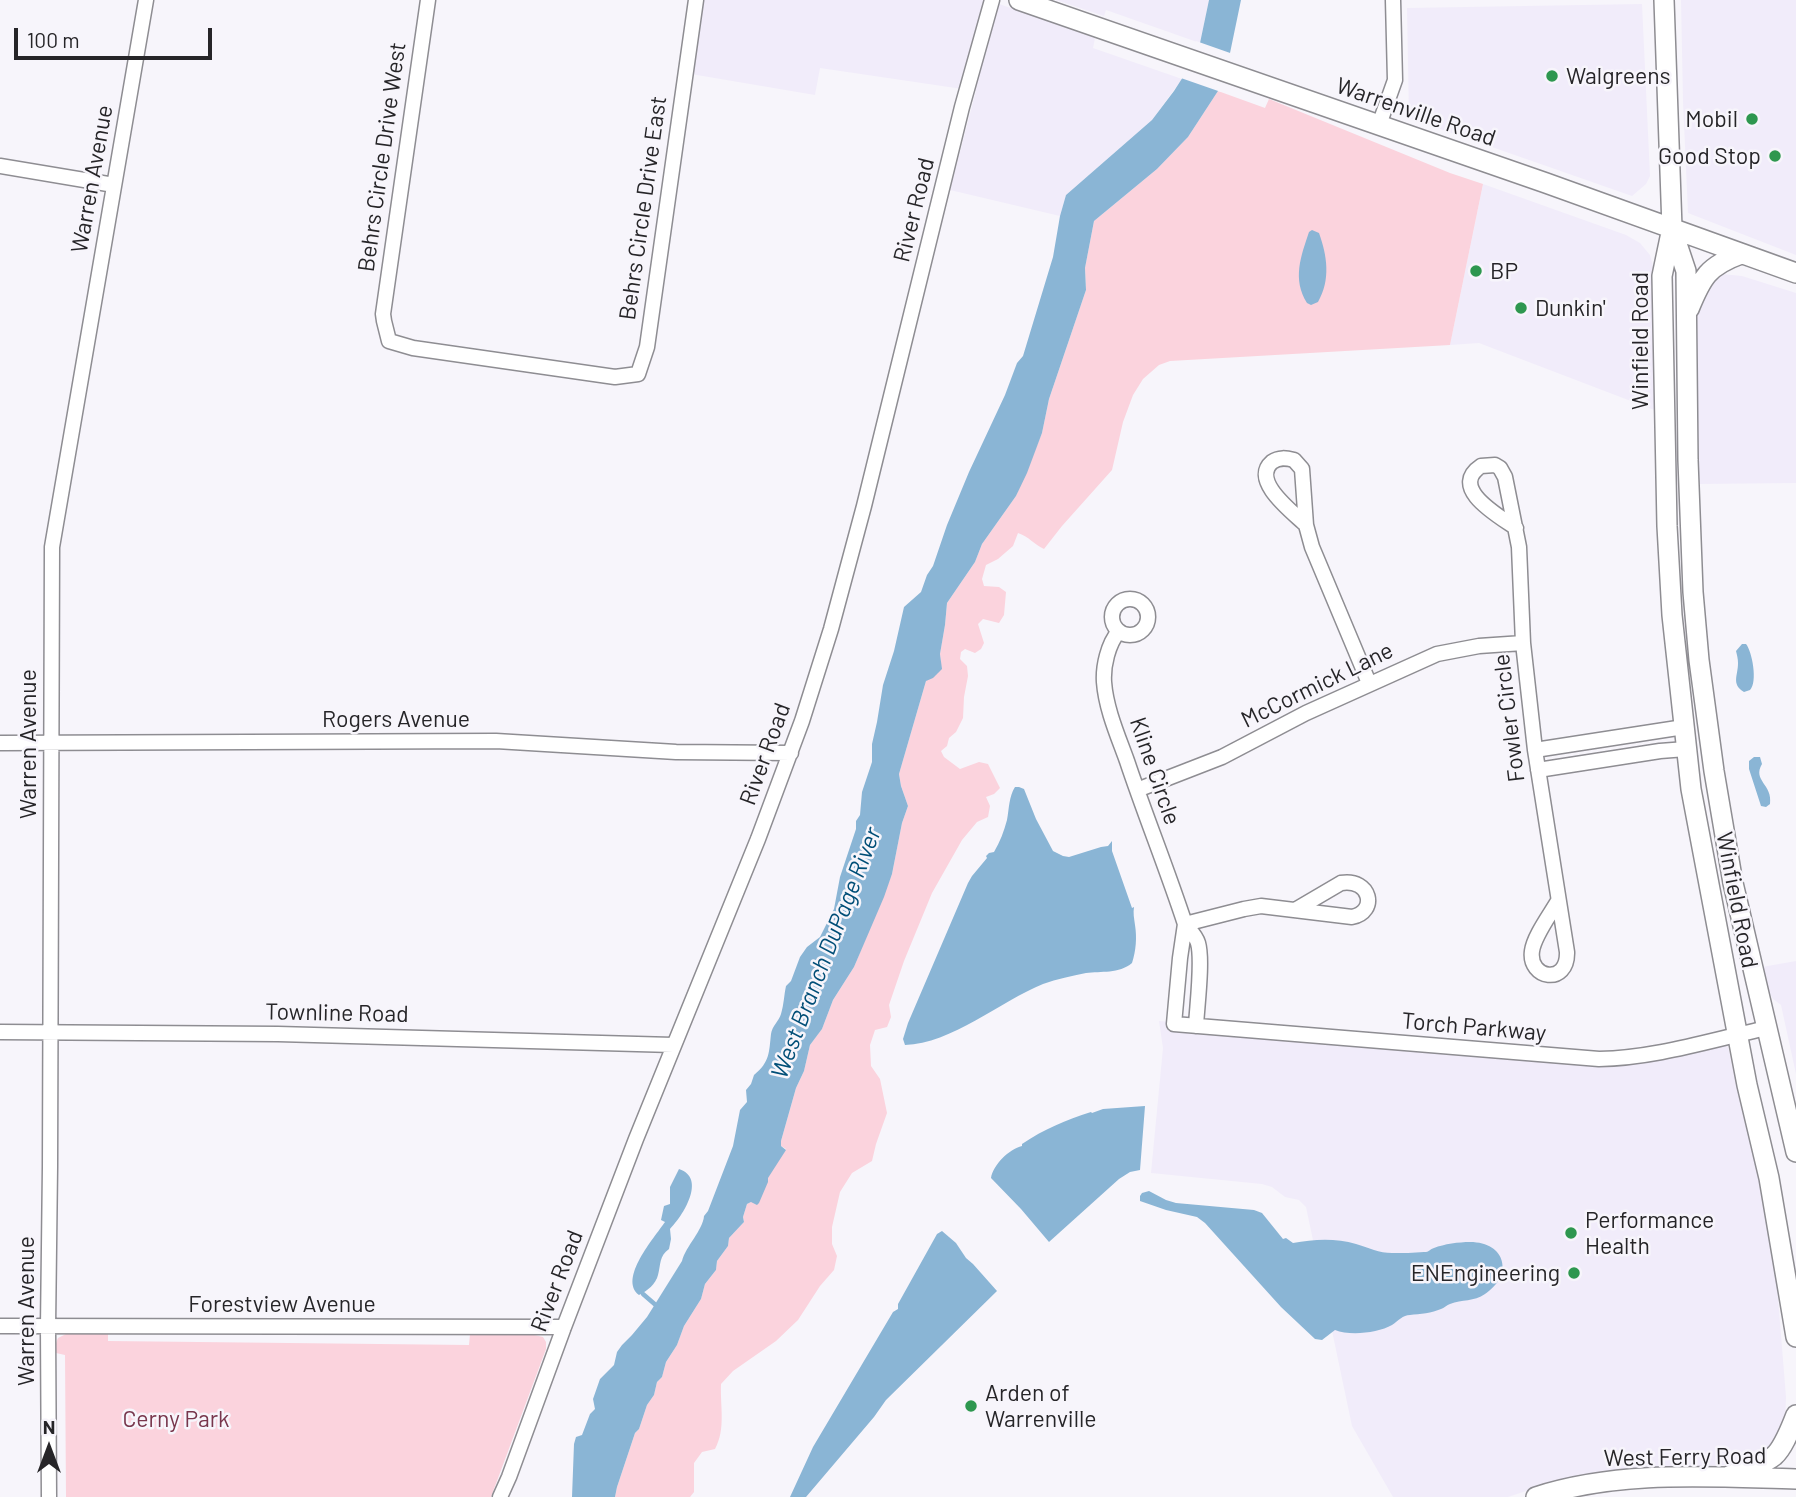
<!DOCTYPE html>
<style>
body{margin:0}
#map{position:relative;width:1796px;height:1497px;overflow:hidden;background:#f7f5fb;font-family:Barlow,sans-serif}
canvas{display:block}
.north{position:absolute;left:14px;top:1413px;width:70px;height:70px;-webkit-text-stroke:5px #f7f5fb;paint-order:stroke;rotate:0deg;font-size:19px;font-weight:700;line-height:28px;text-align:center;color:#262528}
.north::after{content:'';display:block;margin:auto;width:24px;height:32px;background:#262528;clip-path:polygon(50% 0,100% 100%,50% 72%,0 100%)}
.scale{position:absolute;left:14px;top:28px;width:198px;height:32px;box-sizing:border-box;border:4px solid #262528;border-top:0;padding-left:9px;font-size:21px;line-height:24px;white-space:nowrap;color:#262528;-webkit-text-stroke:5px #f7f5fb;paint-order:stroke}
</style>
<div id="map">
<canvas width="1796" height="1497"></canvas>
<div class="north">N</div>
<div class="scale">100 m</div>
</div>
<script>
const ctx = document.querySelector('canvas').getContext('2d');
ctx.lineJoin = 'round';
function fill(path, color) { ctx.fillStyle = color; ctx.fill(path, 'evenodd'); }
function strokePath(path, color, width, dash) { ctx.strokeStyle = color; ctx.lineWidth = width; ctx.lineCap = dash ? 'butt' : 'round'; ctx.setLineDash(dash || []); ctx.stroke(path); }
function drawText(font, color, halo, rows, align = 'center') {
  ctx.font = font + ' Barlow,sans-serif'; ctx.lineWidth = 5; ctx.setLineDash([]); ctx.textBaseline = 'middle'; ctx.strokeStyle = halo; ctx.fillStyle = color; for (const [text, x, y, turn = 0] of rows) {
    ctx.save(); ctx.translate(x, y); ctx.rotate((+turn || 0) * Math.PI / 180); ctx.textAlign = isNaN(turn) ? turn : align; if (halo) ctx.strokeText(text, 0, 0); ctx.fillText(text, 0, 0); ctx.restore();
  }
}
fill(new Path2D(`
 M 702,0 L 988,0 L 1095,38 L 1093,48 L 1182,79 L 1152,120 L 1066,195 L 1060,216 L 950,190 L 976,91 L 820,68 L 815,95 L 691,74 Z
 M 1056,0 L 1209,0 L 1200,43 L 1106,10 L 1104,16 Z
 M 1681,0 L 1796,0 L 1796,255 L 1688,213 L 1683,101 Z
 M 1642,4 L 1650,176 L 1646,184 L 1632,196 L 1409,118 L 1407,8 Z
 M 1483,184 L 1626,235 L 1640,243 L 1650,255 L 1655,274 L 1657,411 L 1479,343 L 1450,345 Z
 M 1721,274 L 1742,276 L 1796,293 L 1796,483 L 1698,484 L 1693,319 L 1712,277 Z
 M 1796,961 L 1796,1074 L 1781,1005 L 1773,999 L 1768,991 L 1762,967 Z
 M 1159,1021 L 1575,1055 L 1617,1056 L 1724,1035 L 1738,1080 L 1767,1212 L 1775,1261 L 1786,1397 L 1785,1428 L 1772,1448 L 1744,1461 L 1724,1465 L 1597,1472 L 1526,1491 L 1508,1497 L 1393,1497 L 1352,1426 L 1306,1207 L 1299,1200 L 1285,1197 L 1272,1187 L 1262,1184 L 1151,1173 L 1163,1048 Z`), '#f1ecfa');
fill(new Path2D(`
 M 1218,91 L 1265,108 L 1269,99 L 1450,173 L 1483,184 L 1450,345 L 1170,361 L 1159,365 L 1143,379 L 1133,395 L 1123,422 L 1112,470 L 1062,526 L 1044,549 C 1035,545 1028,536 1018,533 L 1013,546 L 998,559 L 986,565 L 982,579 L 984,586 L 999,587 L 1006,592 L 1004,615 L 999,623 L 983,619 L 978,624 L 984,643 L 981,649 L 975,653 L 965,649 L 961,652 L 960,659 L 967,666 L 968,676 L 964,697 L 963,718 L 956,732 L 949,738 L 947,746 L 941,751 L 944,757 L 960,769 L 979,762 L 988,764 L 1000,788 L 994,794 L 986,797 L 990,806 L 988,817 L 977,822 L 962,840 L 932,893 L 904,961 L 889,1005 L 891,1017 L 887,1027 L 875,1030 L 870,1045 L 871,1066 L 880,1079 L 887,1113 L 876,1144 L 872,1161 L 852,1173 L 840,1192 L 832,1227 L 832,1244 L 837,1256 L 834,1270 L 820,1286 L 798,1320 L 776,1341 L 733,1371 L 721,1384 C 720,1406 726,1429 715,1449 L 702,1452 L 694,1463 L 694,1492 L 690,1497 L 615,1497 L 617,1487 L 635,1433 L 639,1429 L 647,1405 L 654,1395 L 657,1382 L 662,1377 L 666,1362 L 677,1345 L 684,1326 L 701,1299 L 705,1284 L 716,1270 L 717,1261 L 728,1246 L 729,1238 L 744,1222 L 743,1217 L 747,1204 L 751,1202 L 786,1149 L 781,1146 L 781,1141 L 796,1088 L 804,1071 L 810,1045 L 822,1029 L 833,1000 L 854,967 L 892,874 L 902,823 L 908,806 L 901,786 L 899,774 L 926,681 L 941,663 L 940,654 L 945,625 L 947,603 L 975,562 L 982,544 L 1016,496 L 1042,433 L 1049,399 L 1086,290 L 1085,268 L 1094,221 L 1157,169 L 1188,137 Z
 M 70,1332 L 108,1332 L 108,1341 L 469,1345 L 470,1334 L 530,1334 L 543,1337 L 546,1342 L 546,1349 L 491,1497 L 66,1497 L 65,1355 L 56,1353 L 56,1343 L 58,1338 Z`), '#fbd3dd');
fill(new Path2D(`
 M 1209,0 L 1241,0 L 1230,53 L 1218,91 L 1188,137 L 1157,169 L 1094,221 L 1085,268 L 1086,290 L 1049,399 L 1042,433 L 1027,473 L 1016,496 L 982,544 L 975,562 L 947,603 L 945,625 L 940,654 L 942,669 L 933,678 L 926,681 L 899,774 L 901,786 L 908,806 L 902,823 L 892,874 L 884,897 L 854,967 L 833,1000 L 822,1029 L 810,1045 L 804,1071 L 796,1088 L 781,1141 L 781,1146 L 786,1150 L 768,1178 L 768,1182 L 759,1203 L 757,1205 L 751,1202 L 747,1204 L 743,1217 L 744,1222 L 729,1238 L 728,1246 L 717,1261 L 716,1270 L 705,1284 L 701,1299 L 684,1326 L 677,1345 L 666,1362 L 662,1377 L 657,1382 L 654,1395 L 647,1405 L 639,1429 L 635,1433 L 617,1487 L 615,1497 L 572,1497 L 574,1444 L 576,1437 L 582,1435 L 590,1414 L 595,1409 L 593,1399 L 600,1379 L 614,1365 L 617,1352 L 622,1345 L 632,1335 L 647,1317 L 682,1261 C 686,1246 703,1230 704,1216 L 708,1211 L 733,1146 L 740,1110 L 747,1102 L 746,1090 L 751,1084 L 754,1075 C 770,1062 769,1052 771,1034 C 772,1026 779,1021 781,1014 C 784,1004 784,995 786,986 L 791,981 L 800,957 L 807,947 L 820,937 L 834,909 L 840,877 L 856,829 L 856,821 L 860,815 L 862,792 L 872,762 L 872,744 L 877,722 L 883,685 L 894,651 L 904,607 L 921,592 L 927,575 L 933,566 L 947,525 L 969,472 L 1005,395 L 1017,363 L 1023,356 L 1053,257 L 1060,216 L 1066,195 L 1152,120 L 1174,91 L 1190,66 L 1200,43 Z
 M 1312,230 L 1319,233 C 1327,255 1331,280 1318,302 L 1311,305 L 1307,303 C 1292,279 1301,256 1309,232 Z
 M 1742,644 L 1746,644 C 1752,651 1758,682 1750,690 C 1748,691 1746,691 1744,692 C 1731,684 1738,676 1738,663 C 1738,659 1737,655 1736,651 Z
 M 1754,757 L 1760,757 L 1762,764 C 1752,781 1773,784 1770,804 L 1766,807 L 1761,806 L 1749,769 L 1749,761 Z
 M 1015,787 L 1019,787 L 1024,789 L 1036,819 L 1053,851 L 1063,856 L 1069,857 L 1101,847 L 1108,846 L 1112,841 L 1112,851 L 1132,908 L 1134,907 C 1133,913 1134,918 1135,925 C 1137,938 1136,950 1132,963 C 1119,974 1101,971 1086,973 C 1072,976 1057,979 1043,984 C 1001,1001 951,1044 905,1045 L 903,1039 L 908,1023 L 968,883 L 972,876 L 987,858 L 986,856 L 989,853 L 994,852 C 1000,842 1004,831 1007,820 C 1009,809 1009,796 1015,787 Z
 M 1145,1106 L 1140,1170 L 1130,1172 L 1119,1179 L 1049,1242 L 1021,1209 L 991,1178 C 993,1165 1009,1149 1022,1146 L 1022,1144 C 1044,1129 1066,1120 1091,1112 L 1092,1113 L 1103,1109 Z
 M 679,1169 C 707,1178 683,1216 670,1229 L 671,1239 L 669,1249 C 659,1256 661,1264 658,1275 C 656,1284 647,1291 639,1295 C 618,1279 654,1238 665,1222 L 661,1220 L 664,1206 L 670,1204 L 670,1187 Z
 M 1149,1191 L 1166,1200 L 1176,1203 L 1254,1210 L 1262,1213 L 1283,1239 L 1286,1238 L 1293,1243 C 1314,1239 1336,1238 1356,1244 C 1369,1248 1379,1253 1392,1253 C 1402,1253 1414,1253 1424,1252 C 1430,1252 1428,1250 1434,1248 C 1444,1244 1459,1242 1470,1242 C 1506,1242 1514,1275 1485,1294 C 1474,1302 1462,1299 1450,1304 C 1447,1305 1444,1308 1441,1309 C 1432,1313 1420,1314 1410,1315 C 1403,1315 1398,1321 1392,1325 C 1378,1333 1350,1336 1335,1330 L 1322,1340 L 1315,1339 L 1281,1307 L 1205,1223 L 1197,1217 L 1166,1210 L 1140,1201 L 1140,1196 L 1142,1193 Z
 M 942,1231 L 956,1243 L 966,1258 L 973,1264 L 997,1291 L 886,1400 L 874,1417 L 806,1497 L 790,1497 L 813,1447 L 893,1312 L 898,1309 L 898,1304 L 937,1234 Z`), '#8ab5d5');
fill(new Path2D(`
 M 1196,41 L 1233,54 L 1221,92 L 1178,77 L 1187,64 Z`), '#f7f5fb');
strokePath(new Path2D(`
 M 643,1294 L 658,1307`), '#8ab5d5', 4.5);
const minor = new Path2D(`
 M 428,0 L 383,314 L 384,321 L 389,341 L 413,348 L 615,377 L 638,374 L 647,347 L 696,0
 M 1379,125 L 1395,80 L 1393,0
 M 0,166 L 114,185
 M 1306,525 C 1294,513 1250,481 1272,462 C 1279,457 1286,458 1294,460 L 1302,469 L 1306,525 L 1312,547 L 1369,683
 M 1516,528 C 1499,516 1448,488 1481,466 L 1495,465 L 1500,468 L 1505,477 L 1519,547 L 1523,643 L 1535,750 L 1567,952 C 1568,986 1528,979 1532,951 C 1534,936 1550,915 1558,901
 M1112 617a18 18 0 1 1 36 0a18 18 0 1 1-36 0Z
 M 1119,631 C 1108,644 1103,666 1104,682 C 1106,709 1118,736 1127,761 C 1145,815 1167,869 1185,924 C 1190,930 1196,936 1198,943 C 1203,960 1197,1006 1196,1026
 M 0,743 L 496,741 L 676,752 L 791,753
 M 1535,750 L 1684,727
 M 1538,770 L 1660,751 L 1686,749
 M 1137,790 L 1222,757 L 1306,713 L 1437,654 L 1479,646 L 1523,643
 M 1185,924 L 1180,958 L 1174,1024 L 1599,1059 C 1656,1058 1711,1040 1767,1028
 M 1185,924 L 1244,909 L 1261,906 L 1352,917 C 1378,912 1371,878 1341,883 L 1295,910
 M 0,1032 L 278,1034 L 673,1045
 M 0,1326 L 564,1327
 M 49,1497 L 48,1327 L 50,1167 L 52,547 L 146,0
 M 500,1497 L 509,1477 L 564,1327 L 636,1139 L 758,839 L 802,721 L 831,629 L 864,506 L 962,107 L 992,0`);
const secondary = new Path2D(`
 M 1019,0 L 1546,183 L 1796,273
 M 1664,0 L 1672,228 L 1662,276 L 1667,526 L 1672,615 L 1691,789 L 1747,1085 L 1769,1178 L 1796,1337
 M 1672,229 L 1686,271 L 1688,460 L 1693,592 L 1699,660 L 1714,771 L 1733,883 L 1796,1152
 M 1689,309 C 1702,277 1708,266 1741,254
 M 1731,1475 C 1743,1471 1764,1464 1774,1456 C 1784,1447 1791,1427 1796,1415
 M 1536,1497 C 1619,1470 1709,1477 1796,1479`);
strokePath(minor, '#8e8d92', 17);
strokePath(secondary, '#8e8d92', 22);
strokePath(minor, '#fff', 14);
strokePath(secondary, '#fff', 19);
for (const [x, y, r, color] of [
 [1552,76,7,"#2e974f"],
 [1752,119,7,"#2e974f"],
 [1775,156,7,"#2e974f"],
 [1476,271,7,"#2e974f"],
 [1521,308,7,"#2e974f"],
 [1571,1233,7,"#2e974f"],
 [1574,1273,7,"#2e974f"],
 [971,1406,7,"#2e974f"]
]) { const dot = new Path2D(); dot.arc(x, y, r, 0, 2 * Math.PI); ctx.fillStyle = color; ctx.fill(dot); strokePath(dot, '#f7f5fb', 2.5); }
drawText('23px', '#262528', '#f7f5fb', [
 ["Walgreens",1566,76],
 ["Mobil",1738,119,"right"],
 ["Good Stop",1761,156,"right"],
 ["BP",1490,271],
 ["Dunkin'",1535,308],
 ["Performance",1585,1220],
 ["Health",1585,1246],
 ["ENEngineering",1560,1273,"right"],
 ["Arden of",985,1393],
 ["Warrenville",985,1419]
], 'left');
drawText('23px', '#262528', '#f7f5fb', [
 ["Warrenville Road",1416,112,19],
 ["Behrs Circle Drive West",382,157,-82],
 ["Warren Avenue",92,179,-80],
 ["Behrs Circle Drive East",643,208,-82],
 ["River Road",914,210,-76],
 ["Winfield Road",1640,341,-90],
 ["McCormick Lane",1317,685,-26],
 ["Fowler Circle",1509,718,-97],
 ["Rogers Avenue",396,719],
 ["Warren Avenue",28,744,-90],
 ["River Road",765,754,-70],
 ["Kline Circle",1155,771,71],
 ["Winfield Road",1737,900,79],
 ["Townline Road",337,1013,1],
 ["Torch Parkway",1474,1027,5],
 ["River Road",557,1281,-69],
 ["Forestview Avenue",282,1304],
 ["Warren Avenue",26,1311,-90],
 ["West Ferry Road",1685,1457,-1]
]);
drawText('23px', '#78364c', '#f7f5fb', [
 ["Cerny Park",176,1419]
]);
drawText('italic 24px', '#004e77', '#f7f5fb', [
 ["West Branch DuPage River",826,953,-69]
]);
</script>
